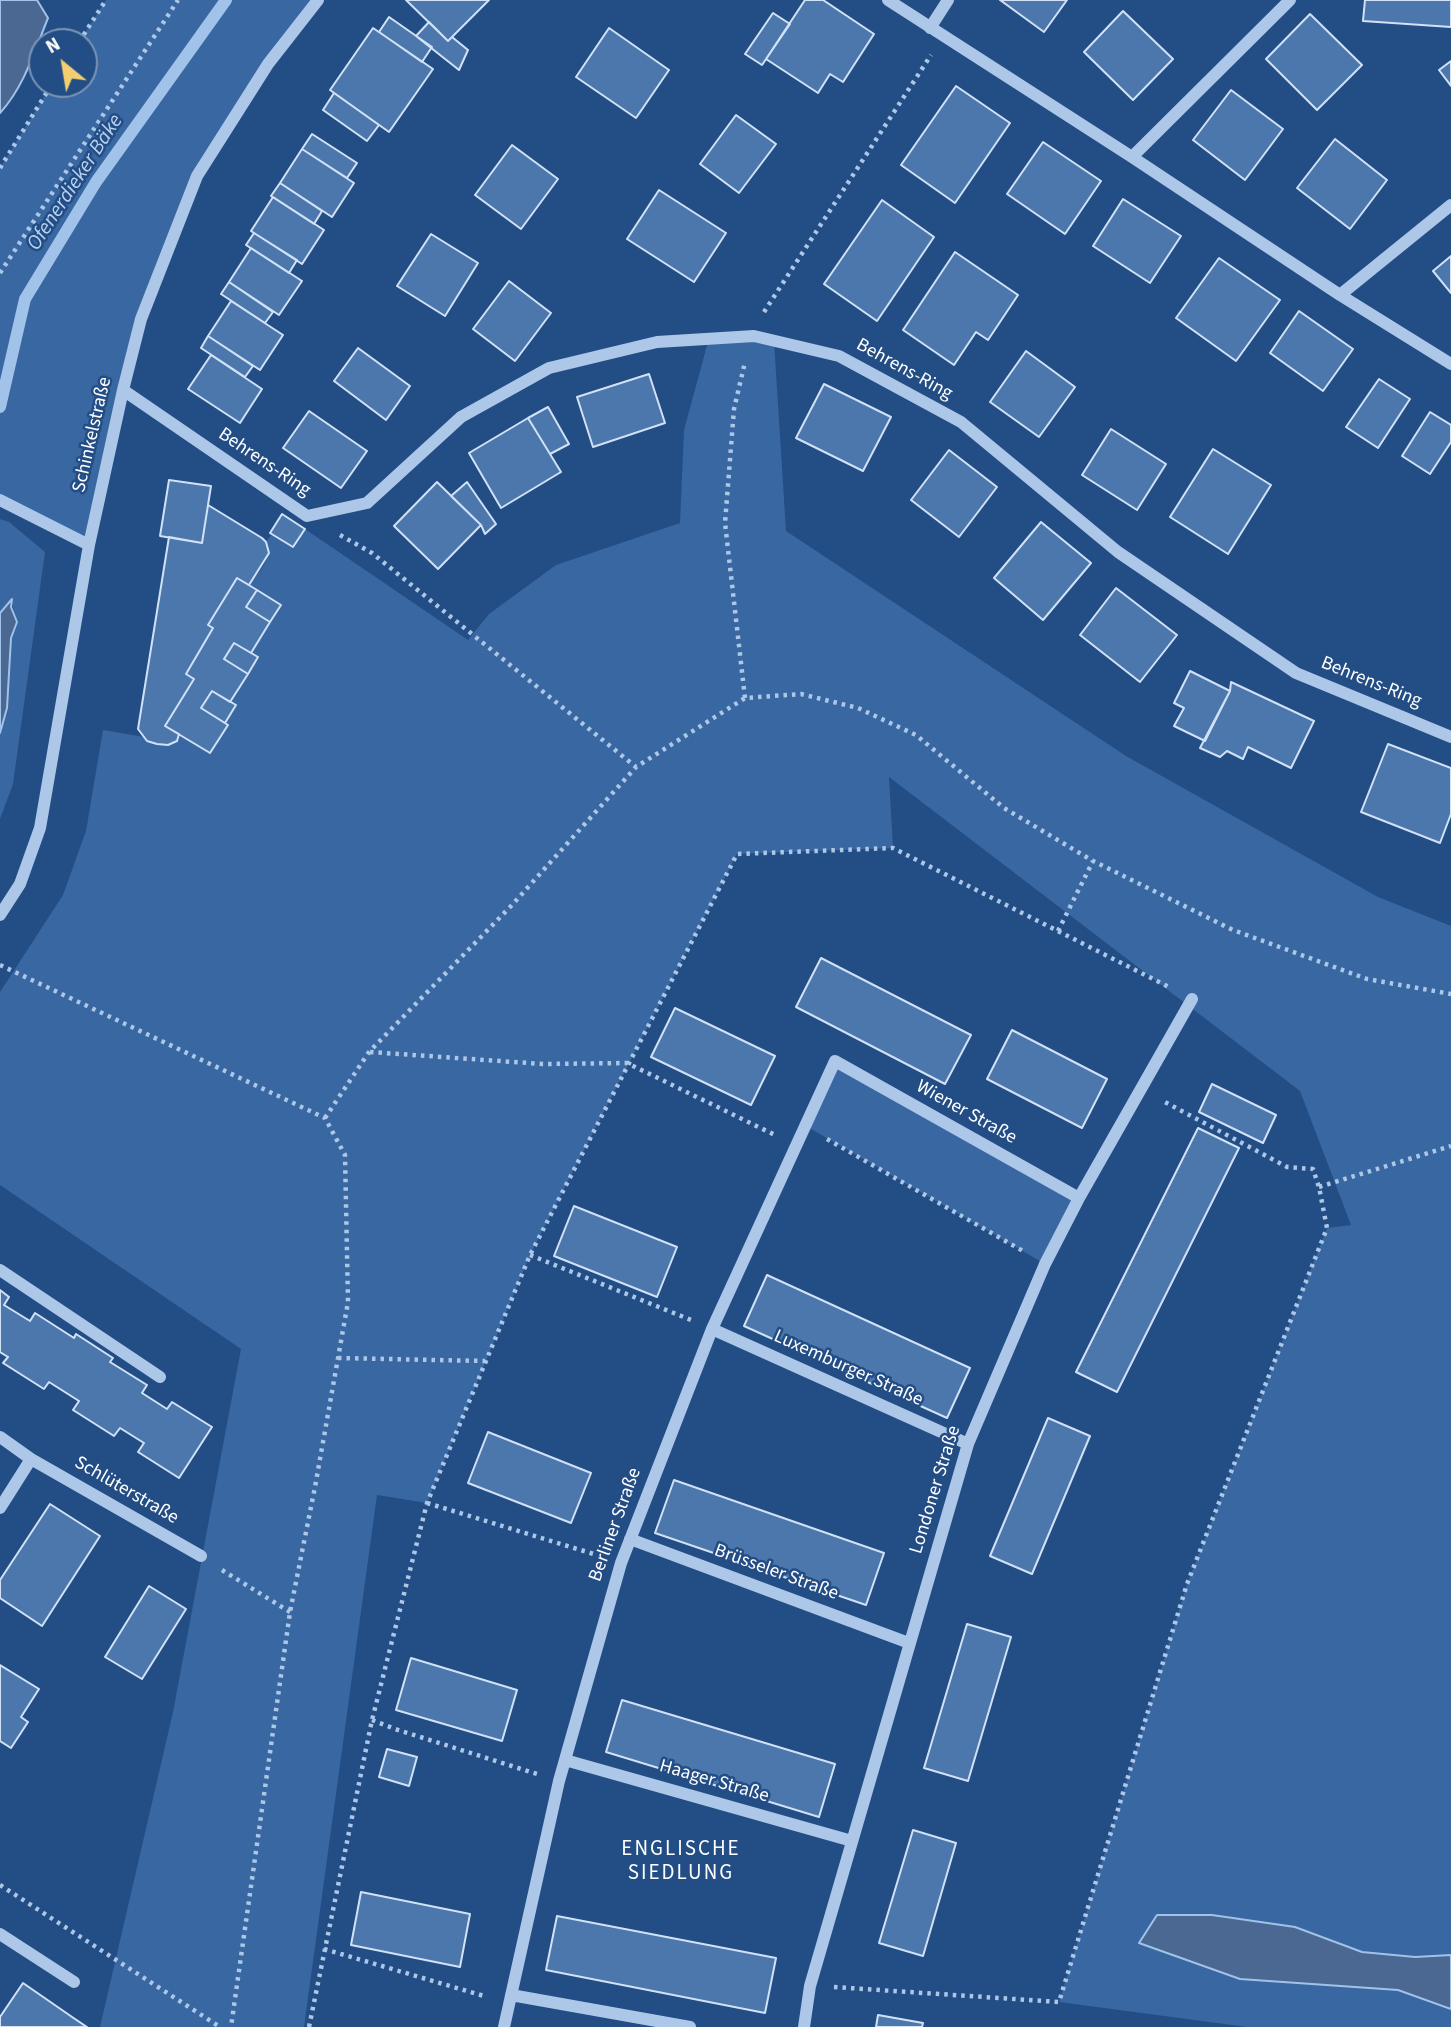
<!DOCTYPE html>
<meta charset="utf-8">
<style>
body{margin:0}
#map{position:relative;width:1451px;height:2027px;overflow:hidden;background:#234d85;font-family:"Source Sans 3",sans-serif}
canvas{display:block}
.north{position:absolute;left:28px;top:28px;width:70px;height:70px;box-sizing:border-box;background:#234d85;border:2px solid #7b94b6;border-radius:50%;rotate:330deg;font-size:19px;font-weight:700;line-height:28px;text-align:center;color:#fff}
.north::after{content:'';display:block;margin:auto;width:24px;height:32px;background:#f3ce70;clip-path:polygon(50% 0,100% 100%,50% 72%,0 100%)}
</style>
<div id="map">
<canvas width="1451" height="2027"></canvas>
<div class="north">N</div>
</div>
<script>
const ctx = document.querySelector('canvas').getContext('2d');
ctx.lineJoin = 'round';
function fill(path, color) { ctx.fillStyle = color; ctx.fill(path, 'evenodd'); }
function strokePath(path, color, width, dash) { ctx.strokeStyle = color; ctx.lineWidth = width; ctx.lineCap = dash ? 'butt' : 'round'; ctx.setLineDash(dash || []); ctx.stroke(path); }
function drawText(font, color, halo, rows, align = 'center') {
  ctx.font = font + ' "Source Sans 3",sans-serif'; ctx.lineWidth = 5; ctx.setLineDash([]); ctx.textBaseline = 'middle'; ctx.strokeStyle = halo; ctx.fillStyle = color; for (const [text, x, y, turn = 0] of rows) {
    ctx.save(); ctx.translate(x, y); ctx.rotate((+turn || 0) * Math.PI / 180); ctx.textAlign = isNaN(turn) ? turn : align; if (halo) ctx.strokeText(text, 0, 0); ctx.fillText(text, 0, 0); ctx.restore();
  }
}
fill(new Path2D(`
 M 106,0 L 318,0 L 197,176 L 141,319 L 89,545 L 0,500 L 0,168 L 52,84 L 84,84 L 84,42 L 79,42 Z
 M 709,338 L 774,341 L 786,531 L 1126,756 L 1378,897 L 1451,926 L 1451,1955 L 1415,1957 L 1362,1952 L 1295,1927 L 1212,1915 L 1157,1915 L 1240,1979 L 1398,1990 L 1451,2009 L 1451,2027 L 1247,2027 L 1059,2002 L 1187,1584 L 1327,1228 L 1351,1225 L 1300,1091 L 889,777 L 893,848 L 737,854 L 530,1255 L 427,1503 L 377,1495 L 304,2027 L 100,2027 L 173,1712 L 241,1349 L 0,1185 L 0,992 L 63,895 L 86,831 L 103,730 L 144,737 C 155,748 167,739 179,734 L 210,753 L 228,725 L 225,723 L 236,706 L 230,702 L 258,657 L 251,653 L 281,605 L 249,585 C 258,572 274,559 266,542 L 272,534 L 293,547 L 305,529 L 468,640 L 489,614 L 556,565 L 680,523 L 684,430 Z
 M 0,519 L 9,522 L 45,552 L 13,784 L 0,819 L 0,733 L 7,708 L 11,637 L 17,622 L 11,600 L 0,613 Z
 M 835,1061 L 1079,1198 L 1045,1264 L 806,1126 Z`), '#3867a2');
const water = new Path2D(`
 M 0,0 L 37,0 L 48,18 C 35,50 24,87 0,113 Z
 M 12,599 L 11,607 L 17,622 L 11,638 L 7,708 L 0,733 L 0,613 Z
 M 1157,1915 L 1212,1915 L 1295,1927 L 1362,1952 L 1415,1957 L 1451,1955 L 1451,2009 L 1398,1990 L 1240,1979 L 1139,1943 Z`);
fill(water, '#4a6891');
strokePath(water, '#a1c2e9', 2);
strokePath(new Path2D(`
 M 0,407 L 25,299 L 96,182 L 226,0`), '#a1c2e9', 12);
const building = new Path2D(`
 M 406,0 L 489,0 L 448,41 Z
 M 805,0 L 823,0 L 874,34 L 843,82 L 830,74 L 818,93 L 766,59 Z
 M 1000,0 L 1067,0 L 1044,32 Z
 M 1365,0 L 1451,0 L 1451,27 L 1363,21 Z
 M 1123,11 L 1173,59 L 1133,100 L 1084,52 Z
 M 773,13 L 790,24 L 762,65 L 745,54 Z
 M 1310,14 L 1362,65 L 1317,110 L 1266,59 Z
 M 389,17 L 432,47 L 422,62 L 379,32 Z
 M 429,22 L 448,41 L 452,37 L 468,50 L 459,70 L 416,36 Z
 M 373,28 L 433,69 L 389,132 L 330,90 Z
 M 609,28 L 669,70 L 636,118 L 576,77 Z
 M 1451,61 L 1451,86 L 1439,70 Z
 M 956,86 L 1010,123 L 955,203 L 901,165 Z
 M 1231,90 L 1283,129 L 1245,180 L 1193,140 Z
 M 334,93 L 379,125 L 367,141 L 323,110 Z
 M 736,115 L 776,144 L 739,193 L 700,164 Z
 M 312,134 L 357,163 L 347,178 L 302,149 Z
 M 1335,139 L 1387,180 L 1350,229 L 1297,188 Z
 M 1043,142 L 1101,181 L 1065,234 L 1007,194 Z
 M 512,145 L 558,179 L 521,229 L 475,195 Z
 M 302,149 L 354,183 L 332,217 L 280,183 Z
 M 280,183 L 322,211 L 314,224 L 271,196 Z
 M 659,190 L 726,233 L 694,282 L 627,239 Z
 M 273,197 L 324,230 L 302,264 L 251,231 Z
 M 1123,199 L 1181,236 L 1150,283 L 1093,246 Z
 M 882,200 L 934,237 L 877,321 L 824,284 Z
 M 254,233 L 297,260 L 289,273 L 246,245 Z
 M 431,234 L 478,263 L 445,316 L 397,286 Z
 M 251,248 L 302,281 L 279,315 L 229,282 Z
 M 955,252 L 1018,295 L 988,340 L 976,332 L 954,365 L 903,330 Z
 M 1451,256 L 1451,293 L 1433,271 Z
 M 1219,258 L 1280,300 L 1236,361 L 1176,318 Z
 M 509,281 L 551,313 L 515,361 L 473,329 Z
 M 229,282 L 273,312 L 265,323 L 221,294 Z
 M 231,301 L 283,335 L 260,370 L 208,336 Z
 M 1299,311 L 1353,349 L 1323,391 L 1270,353 Z
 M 208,336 L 253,366 L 245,377 L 201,348 Z
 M 358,348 L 410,386 L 386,420 L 334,381 Z
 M 1026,351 L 1075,387 L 1039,437 L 990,402 Z
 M 211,355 L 262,389 L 240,423 L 188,389 Z
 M 649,374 L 665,423 L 593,447 L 577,397 Z
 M 1379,379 L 1410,399 L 1378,448 L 1346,427 Z
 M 824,384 L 891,417 L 863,471 L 796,438 Z
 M 548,407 L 569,444 L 550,454 L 528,418 Z
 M 309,411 L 367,451 L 341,488 L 283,448 Z
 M 1430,412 L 1451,425 L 1451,442 L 1430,474 L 1402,456 Z
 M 528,418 L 561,472 L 501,508 L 469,453 Z
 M 1111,429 L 1166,464 L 1137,510 L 1082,475 Z
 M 1213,449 L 1271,485 L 1228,554 L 1170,517 Z
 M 949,450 L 997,487 L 959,537 L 911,500 Z
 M 169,480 L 211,486 L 202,543 L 160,536 Z
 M 437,482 L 481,525 L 438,569 L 394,526 Z
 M 467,482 L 496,524 L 485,534 L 481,525 L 451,496 Z
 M 208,505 L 262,538 L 266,542 L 269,553 L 249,585 L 237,578 L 208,625 L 213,628 L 186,674 L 194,679 L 165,726 L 179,734 L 177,741 L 168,745 L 157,744 L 147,741 L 138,729 L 169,537 L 202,543 Z
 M 282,514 L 305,529 L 293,547 L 270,533 Z
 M 1041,522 L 1091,563 L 1043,620 L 994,578 Z
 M 237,578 L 257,590 L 246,607 L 270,622 L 251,653 L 234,643 L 224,659 L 248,674 L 230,702 L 212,691 L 201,708 L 228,725 L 210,753 L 165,726 L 194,679 L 186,674 L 213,628 L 208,625 Z
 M 1116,588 L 1177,635 L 1140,682 L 1080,635 Z
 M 257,590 L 281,605 L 270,622 L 246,607 Z
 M 234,643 L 258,657 L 248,674 L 224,659 Z
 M 1190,671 L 1230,691 L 1205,741 L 1174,726 L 1184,708 L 1174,703 Z
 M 1231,682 L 1314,721 L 1291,768 L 1248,747 L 1243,759 L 1227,751 L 1220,757 L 1200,748 L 1230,691 Z
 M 212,691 L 236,705 L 225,723 L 201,708 Z
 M 1388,744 L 1451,768 L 1451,814 L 1440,843 L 1361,812 Z
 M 821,958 L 971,1035 L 945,1084 L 796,1007 Z
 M 675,1008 L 775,1056 L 751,1105 L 651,1057 Z
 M 1012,1030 L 1107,1079 L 1082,1128 L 987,1079 Z
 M 1212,1084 L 1276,1115 L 1263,1143 L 1199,1112 Z
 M 1198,1128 L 1239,1148 L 1117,1392 L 1076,1372 Z
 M 574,1206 L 677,1247 L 657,1297 L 554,1256 Z
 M 767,1275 L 970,1368 L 947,1418 L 744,1326 Z
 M 0,1290 L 9,1297 L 4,1305 L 30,1321 L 35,1313 L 74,1338 L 76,1334 L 113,1358 L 110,1362 L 147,1385 L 142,1393 L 167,1409 L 172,1402 L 212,1427 L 179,1478 L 138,1452 L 144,1443 L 120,1428 L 114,1436 L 73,1410 L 79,1401 L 49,1382 L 44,1389 L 3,1363 L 8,1357 L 0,1352 Z
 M 1048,1418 L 1090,1436 L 1032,1574 L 990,1556 Z
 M 488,1432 L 591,1473 L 571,1523 L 468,1483 Z
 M 674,1480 L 884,1553 L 866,1605 L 655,1533 Z
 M 50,1504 L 100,1536 L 42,1626 L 0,1598 L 0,1580 Z
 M 149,1586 L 186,1609 L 142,1679 L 105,1657 Z
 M 967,1624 L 1011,1637 L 968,1781 L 924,1768 Z
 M 411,1658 L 517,1690 L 502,1741 L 396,1710 Z
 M 0,1665 L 39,1689 L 21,1717 L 28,1722 L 11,1748 L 0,1741 Z
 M 622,1700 L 835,1764 L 819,1817 L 606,1752 Z
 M 387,1749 L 417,1757 L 409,1786 L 379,1777 Z
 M 913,1830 L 956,1843 L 923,1956 L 879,1943 Z
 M 361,1892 L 470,1914 L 460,1967 L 351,1945 Z
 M 557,1916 L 776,1958 L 765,2013 L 546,1970 Z
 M 23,1983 L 75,2019 L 87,2027 L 0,2027 L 0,2017 Z
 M 878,2015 L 923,2023 L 922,2027 L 876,2027 Z`);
fill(building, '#4b77ad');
strokePath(building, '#d1e1f6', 2);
strokePath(new Path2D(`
 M 79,42 L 106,0
 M 0,168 L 52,84
 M 0,273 L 178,0
 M 764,312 L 931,55
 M 340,535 L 372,553 L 636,767
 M 745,698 L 725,523 L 734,409 L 745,362
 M 1058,931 L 1093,861
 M 0,965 L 325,1118 L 345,1155 L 348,1302 L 315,1487 L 290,1612 L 231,2027
 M 370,1052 L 543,1064 L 627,1063 L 775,1135
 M 325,1118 L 369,1052 L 512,905 L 636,767 L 745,698 L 801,694 L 858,708 L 916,735 L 1004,808 L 1093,861 L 1233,930 L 1367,979 L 1451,994
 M 827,1139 L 1023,1251
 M 1319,1187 L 1451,1146
 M 530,1255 L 691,1320
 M 338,1358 L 485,1361
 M 427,1503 L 597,1555
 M 222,1570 L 290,1612
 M 372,1720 L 395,1729 L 537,1774
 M 0,1885 L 220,2027
 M 324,1949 L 484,1996
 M 834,1987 L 1059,2002 L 1187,1584 L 1327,1228 L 1319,1187 L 1313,1169 L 1287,1167 L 1163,1101
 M 309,2027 L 372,1720 L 427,1503 L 530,1255 L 737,854 L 893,848 L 1171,988`), '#adc7e8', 4.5, [3.5, 5]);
strokePath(new Path2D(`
 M 888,0 L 1132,157 L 1340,295 L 1451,364
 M 930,28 L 948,0
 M 1132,157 L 1290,0
 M 1340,295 L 1451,205
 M 123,390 L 307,516 L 367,503 L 461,417 L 549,368 L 657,342 L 754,336 L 839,356 L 961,422 L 1118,552 L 1296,673 L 1451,737
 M 0,500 L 89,545
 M 0,915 L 20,884 L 40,828 L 89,545 L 123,390 L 141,319 L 197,176 L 268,64 L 318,0
 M 0,1270 L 160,1377
 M 712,1329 L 968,1444
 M 0,1437 L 31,1459 L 0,1508
 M 31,1459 L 201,1556
 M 630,1539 L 909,1643
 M 565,1760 L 852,1841
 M 0,1934 L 74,1982
 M 511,1995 L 690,2027
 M 504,2027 L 559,1781 L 621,1563 L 712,1329 L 835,1061 L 1079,1198
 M 804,2027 L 810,1986 L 968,1444 L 1045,1264 L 1079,1198 L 1192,999`), '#adc7e8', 12);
drawText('19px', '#fff', '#234d85', [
 ["Behrens-Ring",904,370,29],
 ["Schinkelstraße",93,435,-77],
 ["Behrens-Ring",264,463,34],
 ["Behrens-Ring",1371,683,22],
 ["Wiener Straße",966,1113,29],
 ["Luxemburger Straße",848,1369,24],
 ["Londoner Straße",936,1490,-73],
 ["Schlüterstraße",126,1491,30],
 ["Berliner Straße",616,1525,-70],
 ["Brüsseler Straße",776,1573,20],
 ["Haager Straße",714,1782,16]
]);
drawText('italic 21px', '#b8d1f0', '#234d85', [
 ["Ofenerdieker Bäke",76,183,-57]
]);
ctx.letterSpacing = '2px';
drawText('21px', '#fff', '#234d85', [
 ["ENGLISCHE",681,1850],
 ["SIEDLUNG",681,1874]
]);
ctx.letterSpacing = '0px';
</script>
